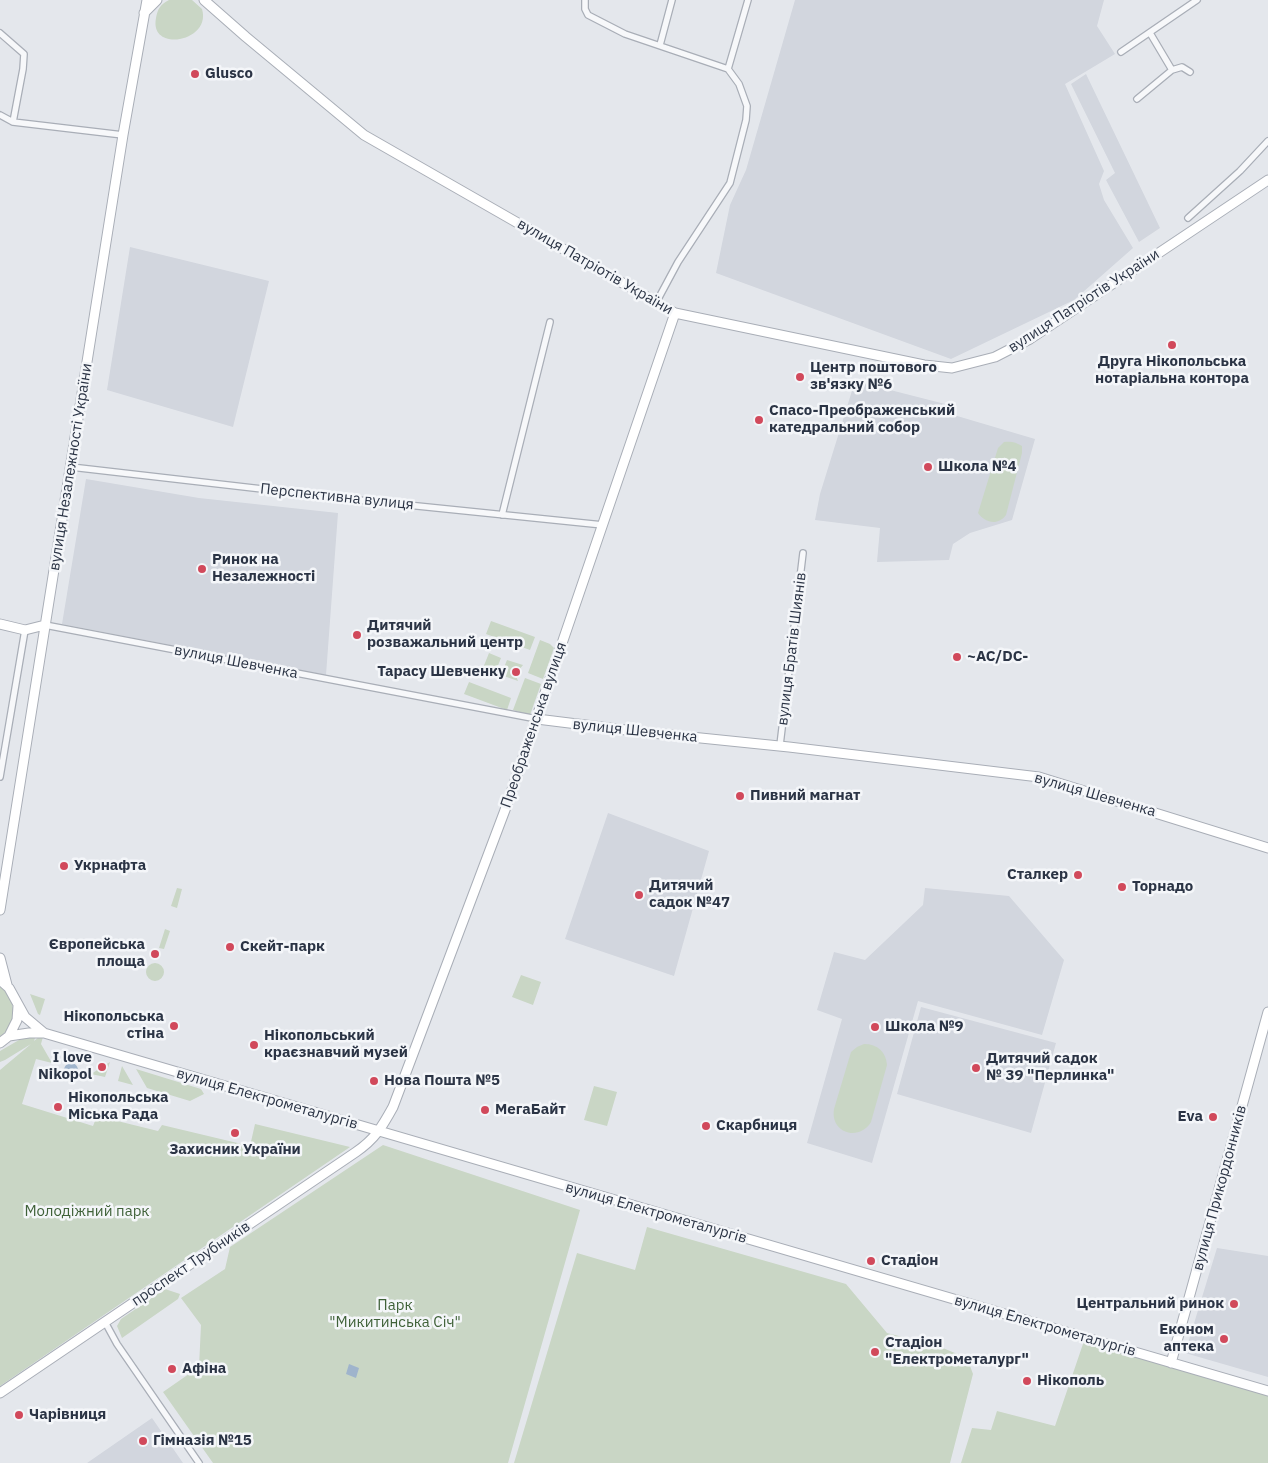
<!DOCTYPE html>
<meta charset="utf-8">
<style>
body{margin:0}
canvas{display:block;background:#e4e7ec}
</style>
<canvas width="1268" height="1463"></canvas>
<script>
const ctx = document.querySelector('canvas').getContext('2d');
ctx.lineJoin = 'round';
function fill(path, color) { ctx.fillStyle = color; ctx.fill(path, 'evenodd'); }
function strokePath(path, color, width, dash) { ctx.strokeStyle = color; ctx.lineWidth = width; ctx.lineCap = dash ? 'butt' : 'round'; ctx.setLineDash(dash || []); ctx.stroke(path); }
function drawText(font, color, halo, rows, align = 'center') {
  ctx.font = font + ' "IBM Plex Sans",sans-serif'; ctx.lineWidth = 5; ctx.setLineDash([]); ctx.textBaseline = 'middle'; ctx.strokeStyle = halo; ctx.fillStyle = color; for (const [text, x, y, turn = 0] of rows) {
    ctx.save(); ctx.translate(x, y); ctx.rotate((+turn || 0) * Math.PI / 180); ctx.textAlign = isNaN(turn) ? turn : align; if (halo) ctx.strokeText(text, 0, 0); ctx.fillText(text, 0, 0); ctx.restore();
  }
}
fill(new Path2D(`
 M 795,0 L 1104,0 L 1097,26 L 1115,54 L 1065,84 L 1104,171 L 1099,184 L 1104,200 L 1133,248 L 1074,300 L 951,359 L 716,273 L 730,205 L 746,170 Z
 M 1086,74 L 1160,228 L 1139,242 L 1106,180 L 1115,173 L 1071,84 Z
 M 130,247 L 269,281 L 233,427 L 107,390 Z
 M 855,381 L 949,405 L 947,413 L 1035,439 L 1012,520 L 970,533 L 953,544 L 949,560 L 877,562 L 880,528 L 815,520 L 820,494 Z
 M 86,479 L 199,498 L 338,513 L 326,675 L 62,624 Z
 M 608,813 L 709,851 L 674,976 L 565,939 Z
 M 925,888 L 1009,896 L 1064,960 L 1042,1035 L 918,1001 L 872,1163 L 807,1143 L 842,1019 L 817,1010 L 834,952 L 865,960 L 923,905 Z
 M 921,1007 L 1056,1043 L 1031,1133 L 897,1094 Z
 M 1217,1248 L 1268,1256 L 1268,1377 L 1185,1353 Z
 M 152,1418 L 183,1463 L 87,1463 Z`), '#d2d6de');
fill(new Path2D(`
 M 169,0 L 192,0 L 202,9 C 212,42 149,53 156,18 C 158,8 160,5 169,0 Z
 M 1004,442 C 1011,441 1016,442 1022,446 L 1022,453 L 1006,515 C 998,526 985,523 978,513 L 998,448 Z
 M 491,621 L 535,637 L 530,650 L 486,634 Z
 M 540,640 L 550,644 L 554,648 L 543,679 L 528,673 Z
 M 489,653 L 501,658 L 495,673 L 483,668 Z
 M 507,660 L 523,665 L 519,670 L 514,668 L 512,674 L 516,676 L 518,681 L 501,675 Z
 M 525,678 L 541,684 L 530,715 L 513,710 Z
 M 469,682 L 511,698 L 507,710 L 464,694 Z
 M 177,888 L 182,889 L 177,908 L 171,906 Z
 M 165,929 L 170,931 L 164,949 L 159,948 Z
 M146 972a9 9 0 1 1 18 0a9 9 0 1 1-18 0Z
 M 521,975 L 541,982 L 533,1005 L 512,997 Z
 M 0,986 C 17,1000 18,1023 0,1037 Z
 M 30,994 L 45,999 L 40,1015 L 38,1014 Z
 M 44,1033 L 41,1044 L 52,1063 L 36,1059 L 22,1104 L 93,1126 L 97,1116 L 158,1131 L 162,1125 L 250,1146 L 255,1124 L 350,1147 L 0,1386 L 0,1070 L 31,1044 L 5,1060 L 0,1062 L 0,1051 L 19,1040 L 28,1037 L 35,1038 L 34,1041 Z
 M 864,1044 C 878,1044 886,1052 887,1065 L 871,1122 C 859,1142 830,1133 834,1109 L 851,1052 L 857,1047 Z
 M 110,1062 L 105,1077 L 91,1074 Z
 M 122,1066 L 133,1085 L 118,1081 Z
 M 136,1069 L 201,1089 L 204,1094 L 190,1101 L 147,1088 Z
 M 594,1086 L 617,1092 L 607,1126 L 584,1120 Z
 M 383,1145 L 580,1210 L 508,1463 L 213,1463 L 163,1392 L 199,1367 L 201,1325 L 181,1298 L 225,1269 L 230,1247 Z
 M 647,1227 L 846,1284 L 887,1333 L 938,1346 L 967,1358 L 973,1374 L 950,1463 L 514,1463 L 577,1253 L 635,1270 Z
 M 165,1289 L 180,1294 L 178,1299 L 122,1338 L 117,1326 L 121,1319 Z
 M 1084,1341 L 1268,1396 L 1268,1463 L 961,1463 L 972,1428 L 991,1430 L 997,1411 L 1055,1426 Z`), '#c9d6c5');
fill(new Path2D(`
 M64 1070a7 7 0 1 1 14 0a7 7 0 1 1-14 0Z
 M 349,1364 L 359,1368 L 356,1378 L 346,1374 Z`), '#9fb4cc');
const street = new Path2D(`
 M 585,0 L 585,9 L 588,15 L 625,34 L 728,69 L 739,84 L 747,106 L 746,120 L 730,183 L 678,262 L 656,303
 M 0,33 L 24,54 L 23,69 L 13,122
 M 1150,33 L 1172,70
 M 660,45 L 672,0
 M 1121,52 L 1197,0
 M 728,69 L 748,0
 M 1137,99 L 1172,70 L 1182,67 L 1190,72
 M 0,115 L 13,122 L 123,135
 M 1188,218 L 1240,171 L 1268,141
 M 71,467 L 349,499 L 603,525
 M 502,515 L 550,322
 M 45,625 L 537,719
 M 780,745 L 803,553
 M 0,777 L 25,630
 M 105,1322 L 117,1344 L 199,1463`);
const secondary = new Path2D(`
 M 204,0 L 246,37 L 364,135 L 675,313 L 924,365 L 952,368 L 995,357 L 1030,339 L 1268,180
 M 144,13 L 157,0
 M 0,624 L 25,630 L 45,625
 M 537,719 L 642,732 L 789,747 L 1039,777 L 1268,848
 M 0,910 L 123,135 L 147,0
 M 0,958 L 7,985
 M 0,980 L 9,988 L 25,1017 L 44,1033
 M 9,1036 L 17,1020 L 18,1006
 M 0,1043 L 9,1036 L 29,1033 L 44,1033 L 1268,1391
 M 1171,1363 L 1268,1012
 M 0,1393 L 356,1152 C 375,1139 382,1127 393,1107 L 505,810 L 675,313`);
strokePath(street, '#a9aeb7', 8);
strokePath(secondary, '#a9aeb7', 11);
strokePath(street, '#f7f8fa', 5.5);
strokePath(secondary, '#fff', 9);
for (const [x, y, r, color] of [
 [195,74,5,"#d1495b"],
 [1172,345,5,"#d1495b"],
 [800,377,5,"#d1495b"],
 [759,420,5,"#d1495b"],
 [928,467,5,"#d1495b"],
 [202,569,5,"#d1495b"],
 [357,635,5,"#d1495b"],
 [957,657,5,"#d1495b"],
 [516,672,5,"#d1495b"],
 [740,796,5,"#d1495b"],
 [64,866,5,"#d1495b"],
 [1078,875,5,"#d1495b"],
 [1122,887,5,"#d1495b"],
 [639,895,5,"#d1495b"],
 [230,947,5,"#d1495b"],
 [155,954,5,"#d1495b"],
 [174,1026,5,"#d1495b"],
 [875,1027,5,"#d1495b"],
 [254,1045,5,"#d1495b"],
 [102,1067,5,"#d1495b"],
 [976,1068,5,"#d1495b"],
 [374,1081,5,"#d1495b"],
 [58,1107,5,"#d1495b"],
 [485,1110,5,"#d1495b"],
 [1213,1117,5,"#d1495b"],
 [706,1126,5,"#d1495b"],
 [235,1133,5,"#d1495b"],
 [871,1261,5,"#d1495b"],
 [1234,1304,5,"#d1495b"],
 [1224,1339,5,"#d1495b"],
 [875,1352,5,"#d1495b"],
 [172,1369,5,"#d1495b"],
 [1027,1381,5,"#d1495b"],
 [19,1415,5,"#d1495b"],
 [143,1441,5,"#d1495b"]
]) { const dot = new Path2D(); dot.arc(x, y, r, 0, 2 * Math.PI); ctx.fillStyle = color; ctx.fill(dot); strokePath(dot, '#f4f6f9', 2); }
drawText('bold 15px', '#2b3445', '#f4f6f9', [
 ["Glusco",205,74],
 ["Друга Нікопольська",1172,362,"center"],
 ["нотаріальна контора",1172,379,"center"],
 ["Центр поштового",810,368],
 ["зв'язку №6",810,385],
 ["Спасо-Преображенський",769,411],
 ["катедральний собор",769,428],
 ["Школа №4",938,467],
 ["Ринок на",212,560],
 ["Незалежності",212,577],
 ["Дитячий",367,626],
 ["розважальний центр",367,643],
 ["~AC/DC-",967,657],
 ["Тарасу Шевченку",506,672,"right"],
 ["Пивний магнат",750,796],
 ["Укрнафта",74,866],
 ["Сталкер",1068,875,"right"],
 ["Дитячий",649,886],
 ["садок №47",649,903],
 ["Торнадо",1132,887],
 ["Європейська",145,945,"right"],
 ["площа",145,962,"right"],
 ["Скейт-парк",240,947],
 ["Нікопольська",164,1017,"right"],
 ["стіна",164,1034,"right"],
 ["Школа №9",885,1027],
 ["Нiкопольський",264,1036],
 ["краєзнавчий музей",264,1053],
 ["I love",92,1058,"right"],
 ["Nikopol",92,1075,"right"],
 ["Дитячий садок",986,1059],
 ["№ 39 \"Перлинка\"",986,1076],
 ["Нова Пошта №5",384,1081],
 ["Нiкопольська",68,1098],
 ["Міська Рада",68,1115],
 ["МегаБайт",495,1110],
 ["Eva",1203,1117,"right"],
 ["Скарбниця",716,1126],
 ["Захисник України",235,1150,"center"],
 ["Стадіон",881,1261],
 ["Центральний ринок",1224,1304,"right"],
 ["Економ",1214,1330,"right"],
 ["аптека",1214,1347,"right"],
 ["Стадіон",885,1343],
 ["\"Електрометалург\"",885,1360],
 ["Афіна",182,1369],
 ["Нікополь",1037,1381],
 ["Чарівниця",29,1415],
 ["Гімназія №15",153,1441]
], 'left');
drawText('15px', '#2b3445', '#f4f6f9', [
 ["вулиця Патріотів України",595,267,30],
 ["вулиця Патріотів України",1084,301,-33],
 ["вулиця Незалежності України",71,467,-81],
 ["Перспективна вулиця",337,497,6],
 ["вулиця Братів Шиянів",792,649,-83],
 ["вулиця Шевченка",236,662,11],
 ["Преображенська вулиця",534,725,-71],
 ["вулиця Шевченка",635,731,6],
 ["вулиця Шевченка",1095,795,16],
 ["вулиця Електрометалургів",267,1099,16],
 ["вулиця Прикордонників",1220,1188,-75],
 ["вулиця Електрометалургів",656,1213,16],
 ["проспект Трубників",191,1264,-34],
 ["вулиця Електрометалургів",1045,1326,16]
]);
drawText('15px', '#3f6138', '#f4f6f9', [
 ["Молодіжний парк",87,1212],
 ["Парк",395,1306],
 ["\"Микитинська Січ\"",395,1323]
]);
</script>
